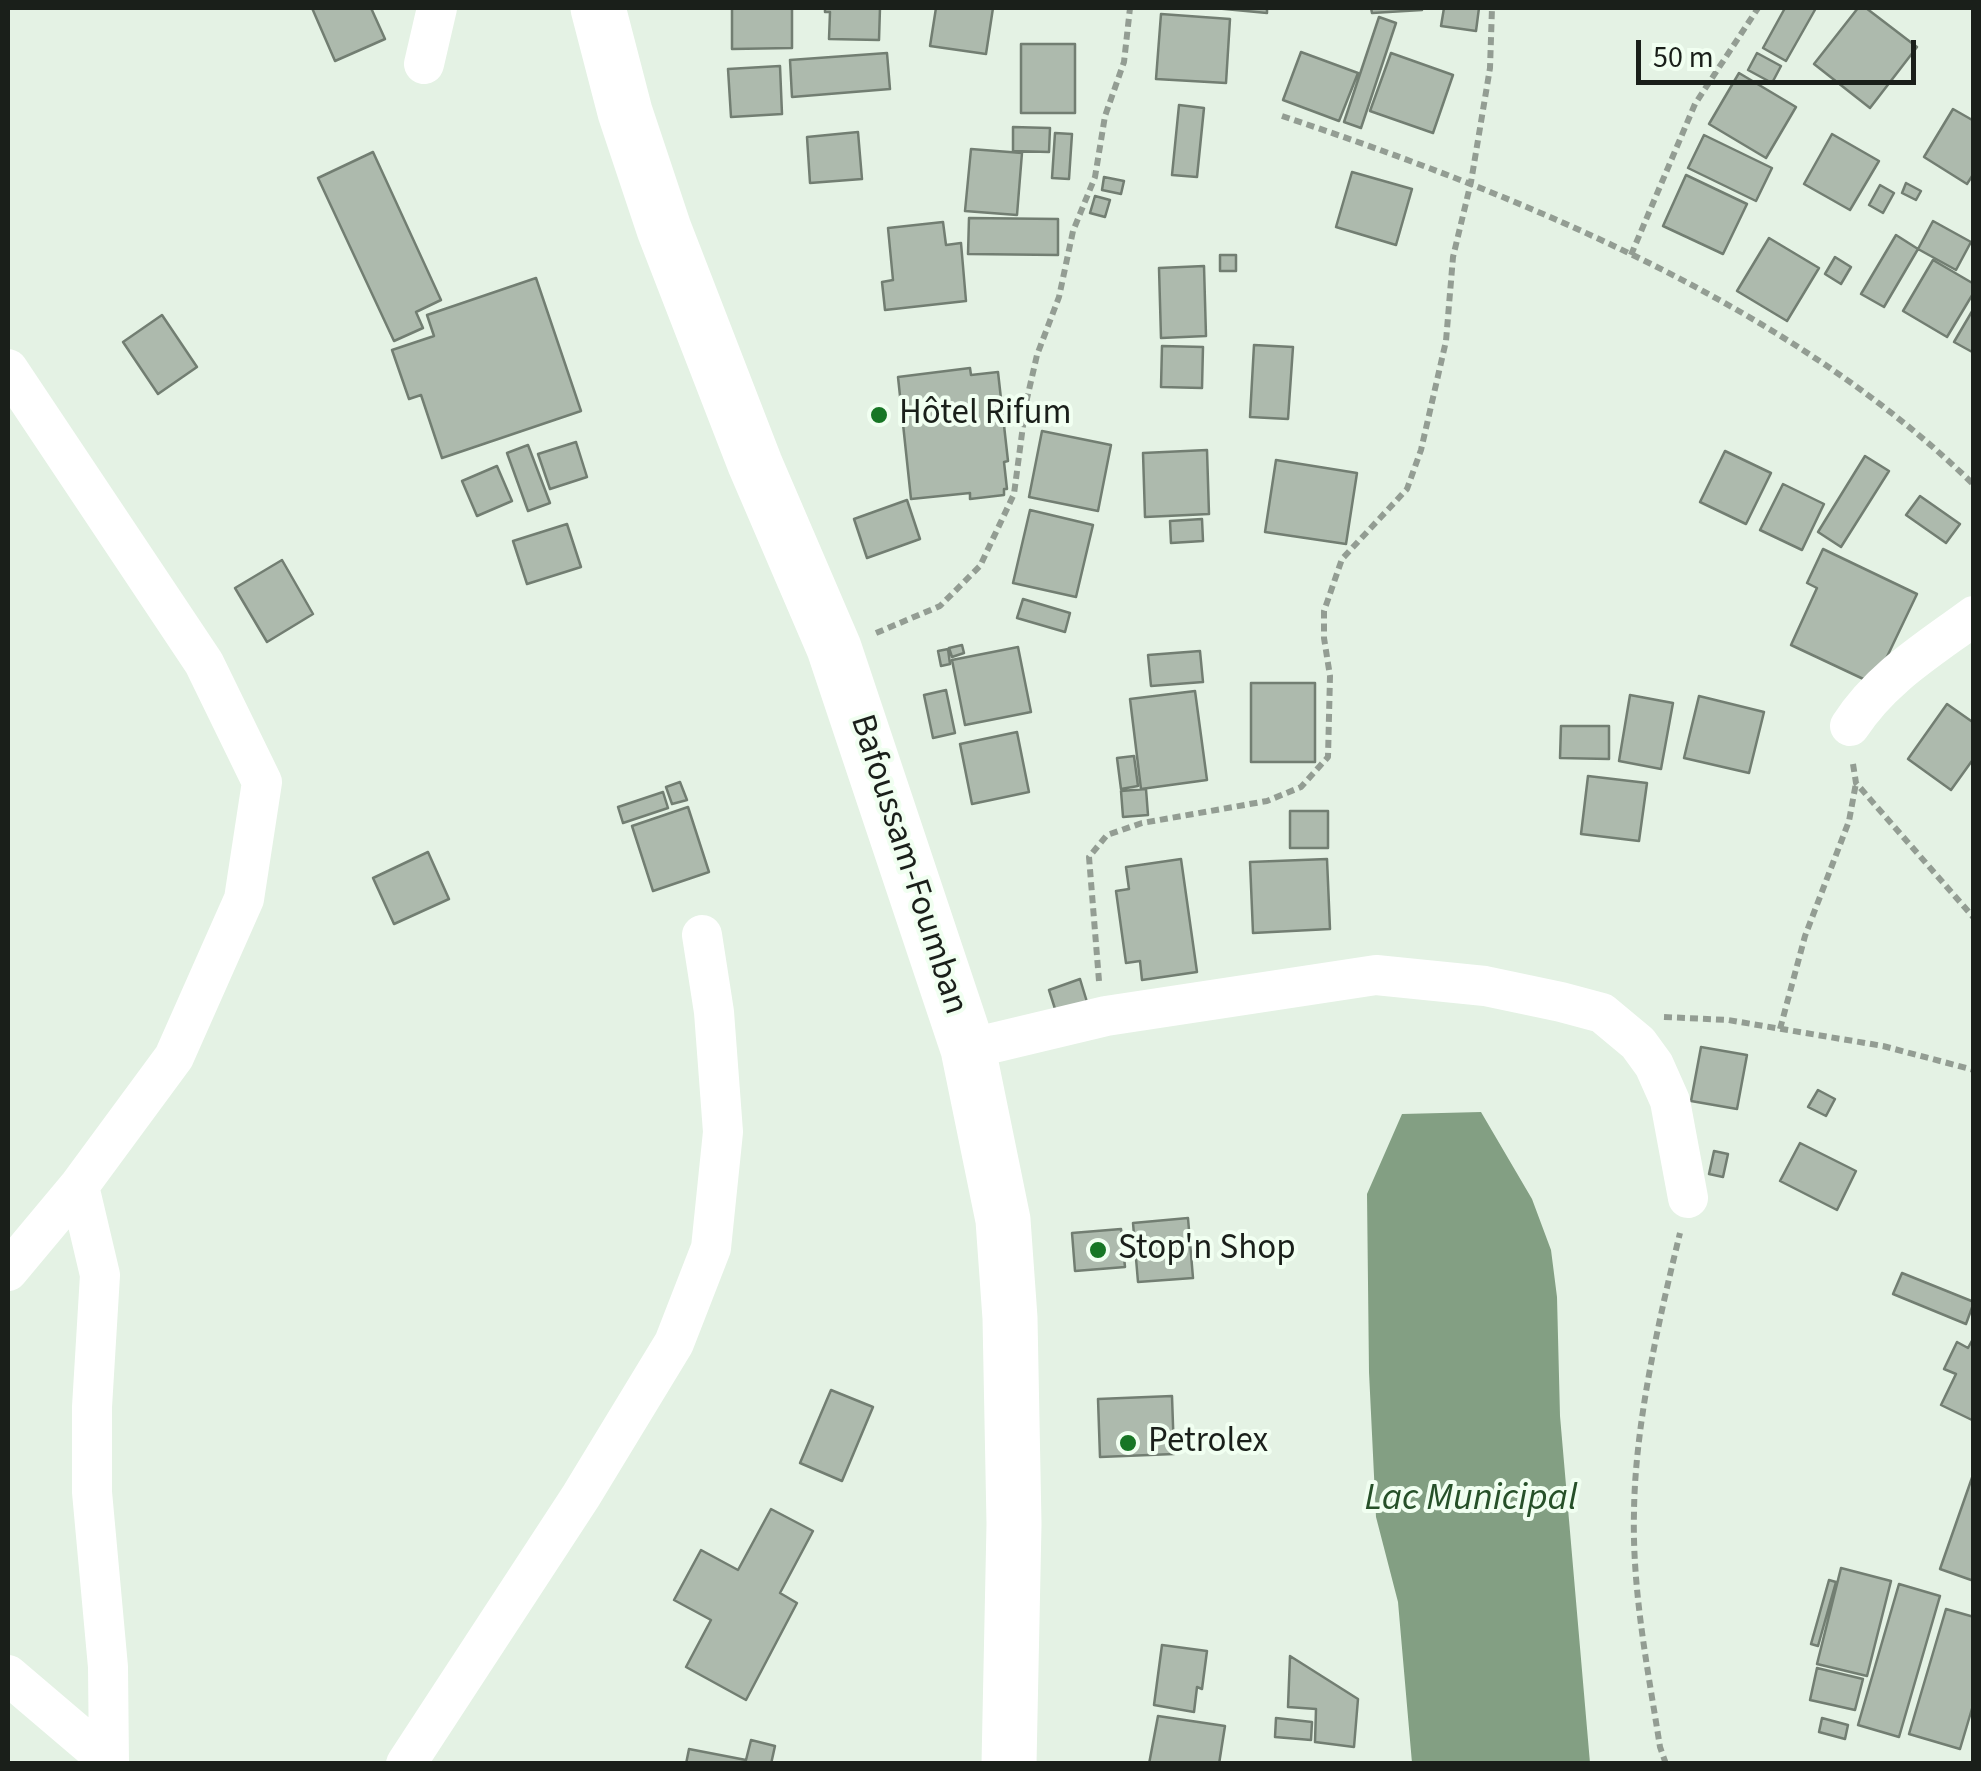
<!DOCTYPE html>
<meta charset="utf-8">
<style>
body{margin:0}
#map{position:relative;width:1981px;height:1771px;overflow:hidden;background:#e4f2e4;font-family:"Source Sans 3",sans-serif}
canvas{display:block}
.frame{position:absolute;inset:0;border:10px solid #1a1f1a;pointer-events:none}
.scale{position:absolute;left:1636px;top:40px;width:280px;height:45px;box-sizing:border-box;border:5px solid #1a1f1a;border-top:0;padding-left:12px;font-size:30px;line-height:35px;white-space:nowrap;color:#1a1f1a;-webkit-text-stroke:8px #f1fff1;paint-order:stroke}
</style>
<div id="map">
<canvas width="1981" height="1771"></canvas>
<div class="frame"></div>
<div class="scale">50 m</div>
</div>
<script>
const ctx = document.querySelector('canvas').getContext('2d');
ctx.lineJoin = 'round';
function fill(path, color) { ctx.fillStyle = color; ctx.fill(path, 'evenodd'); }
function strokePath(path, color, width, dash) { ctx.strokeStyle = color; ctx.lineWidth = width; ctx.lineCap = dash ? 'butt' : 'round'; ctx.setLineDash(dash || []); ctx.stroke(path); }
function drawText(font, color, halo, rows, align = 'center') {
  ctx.font = font + ' "Source Sans 3",sans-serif'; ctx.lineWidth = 8; ctx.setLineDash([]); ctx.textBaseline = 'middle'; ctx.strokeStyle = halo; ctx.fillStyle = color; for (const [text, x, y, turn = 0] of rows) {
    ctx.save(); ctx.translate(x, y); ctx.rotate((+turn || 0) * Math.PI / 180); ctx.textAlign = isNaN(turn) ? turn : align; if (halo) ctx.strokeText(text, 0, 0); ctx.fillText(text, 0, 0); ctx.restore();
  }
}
fill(new Path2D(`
 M 1481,1112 L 1532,1199 L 1551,1250 L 1557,1297 L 1560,1416 L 1590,1763 L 1412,1763 L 1398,1602 L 1376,1517 L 1369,1372 L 1367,1194 L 1402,1114 Z`), '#839f83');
const building = new Path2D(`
 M 312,8 L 371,8 L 385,39 L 335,61 Z
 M 732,8 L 792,8 L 792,48 L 732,49 Z
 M 825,8 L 880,8 L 879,40 L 829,39 L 830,12 L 825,12 Z
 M 936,8 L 993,8 L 986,54 L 930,46 Z
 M 1214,8 L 1267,8 L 1267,13 Z
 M 1371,8 L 1422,8 L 1422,10 L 1372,13 Z
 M 1444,8 L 1479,8 L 1476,31 L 1441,26 Z
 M 1785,8 L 1816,8 L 1786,61 L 1763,48 Z
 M 1858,8 L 1866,8 L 1917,47 L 1870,108 L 1814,64 Z
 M 1161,14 L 1230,19 L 1226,83 L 1156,79 Z
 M 1379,17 L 1396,23 L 1361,128 L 1344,122 Z
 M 1021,44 L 1075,44 L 1075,113 L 1021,113 Z
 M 1301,52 L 1358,73 L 1339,121 L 1283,100 Z
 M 887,53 L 890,89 L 792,97 L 790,60 Z
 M 1391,53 L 1453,75 L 1433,133 L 1370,111 Z
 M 1757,53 L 1781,66 L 1772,83 L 1748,70 Z
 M 780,66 L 782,114 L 731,117 L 728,69 Z
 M 1739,73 L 1796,107 L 1766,158 L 1709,124 Z
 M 1179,105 L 1204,108 L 1197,177 L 1172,175 Z
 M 1953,109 L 1974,121 L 1974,173 L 1967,184 L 1924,157 Z
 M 1013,127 L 1050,128 L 1049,152 L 1013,151 Z
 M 858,132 L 862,179 L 810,183 L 807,137 Z
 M 1055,133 L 1072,134 L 1069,179 L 1052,178 Z
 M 1832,134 L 1879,161 L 1850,210 L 1804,184 Z
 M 1704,135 L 1772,168 L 1756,201 L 1688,168 Z
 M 971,149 L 1022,153 L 1017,215 L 965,211 Z
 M 373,152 L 441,300 L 416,312 L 423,328 L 394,341 L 318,178 Z
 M 1352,172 L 1412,189 L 1396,245 L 1336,227 Z
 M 1686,175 L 1747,204 L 1723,254 L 1663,226 Z
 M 1104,177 L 1124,181 L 1121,194 L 1102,190 Z
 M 1906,183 L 1921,191 L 1916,200 L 1902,193 Z
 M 1880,185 L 1894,193 L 1883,213 L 1869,205 Z
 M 1095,196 L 1110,200 L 1105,217 L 1090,213 Z
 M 969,218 L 1058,219 L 1058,255 L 968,254 Z
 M 1933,221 L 1971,242 L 1956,270 L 1918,249 Z
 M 943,222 L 946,245 L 961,243 L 966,301 L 885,310 L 882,282 L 893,280 L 888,228 Z
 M 1896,235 L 1918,249 L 1884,307 L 1861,294 Z
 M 1769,238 L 1819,268 L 1787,321 L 1737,291 Z
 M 1220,255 L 1236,255 L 1236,271 L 1220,271 Z
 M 1835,257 L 1851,267 L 1841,284 L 1825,274 Z
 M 1933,260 L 1974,284 L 1974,292 L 1947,337 L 1903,311 Z
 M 1204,266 L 1206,336 L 1161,338 L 1159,268 Z
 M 536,278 L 581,411 L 442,458 L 421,395 L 409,399 L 392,350 L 434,336 L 427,315 Z
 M 1974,308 L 1974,353 L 1954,342 Z
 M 162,315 L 197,367 L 158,394 L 123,342 Z
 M 1254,345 L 1293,347 L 1288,419 L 1250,417 Z
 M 1162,346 L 1203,347 L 1202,388 L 1161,387 Z
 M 970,368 L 971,375 L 998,372 L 1008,461 L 1004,462 L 1007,489 L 1004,489 L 1004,495 L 970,499 L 970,493 L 911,499 L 898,377 Z
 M 1042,431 L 1111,445 L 1098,511 L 1029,497 Z
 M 576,442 L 587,477 L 550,489 L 538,454 Z
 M 528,445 L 550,503 L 528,511 L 507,453 Z
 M 1207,450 L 1209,514 L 1145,517 L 1143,453 Z
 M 1725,451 L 1771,473 L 1746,524 L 1700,502 Z
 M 1865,456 L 1889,471 L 1841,547 L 1818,532 Z
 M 1276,460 L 1357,473 L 1346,544 L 1265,532 Z
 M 497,466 L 512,501 L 477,516 L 462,481 Z
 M 1783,484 L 1824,504 L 1802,550 L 1760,530 Z
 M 1920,496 L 1960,524 L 1946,543 L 1906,515 Z
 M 907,500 L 920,539 L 867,558 L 854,519 Z
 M 1030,510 L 1093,525 L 1076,597 L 1013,583 Z
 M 1202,519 L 1203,541 L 1171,543 L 1170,521 Z
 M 567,524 L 581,567 L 527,584 L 513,541 Z
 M 1823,549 L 1917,594 L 1874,684 L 1791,645 L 1817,588 L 1807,583 Z
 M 282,560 L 313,614 L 267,642 L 235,588 Z
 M 1023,599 L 1070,613 L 1065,632 L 1017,618 Z
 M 962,645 L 964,653 L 952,657 L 949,648 Z
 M 1018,647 L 1031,712 L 965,725 L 952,660 Z
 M 948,649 L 950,664 L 941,666 L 938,651 Z
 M 1200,651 L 1203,682 L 1151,686 L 1148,655 Z
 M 1251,683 L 1315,683 L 1315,762 L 1251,762 Z
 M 946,690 L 955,733 L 933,738 L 924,695 Z
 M 1195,691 L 1207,780 L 1141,789 L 1130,699 Z
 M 1630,695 L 1673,703 L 1661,769 L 1619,761 Z
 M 1699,696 L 1764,712 L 1749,773 L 1684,758 Z
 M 1947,704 L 1974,723 L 1974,758 L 1951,790 L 1908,759 Z
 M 1561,726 L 1609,726 L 1609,759 L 1560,758 Z
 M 1017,732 L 1029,792 L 972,804 L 960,744 Z
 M 1134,756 L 1138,786 L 1121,789 L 1117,758 Z
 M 1588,776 L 1647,783 L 1639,841 L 1581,834 Z
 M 680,782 L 687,800 L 672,804 L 666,787 Z
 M 1146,789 L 1148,815 L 1123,817 L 1121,791 Z
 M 663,792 L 668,808 L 623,823 L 618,807 Z
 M 688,807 L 709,872 L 653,891 L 632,826 Z
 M 1290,811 L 1328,811 L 1328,848 L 1290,848 Z
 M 428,852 L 449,899 L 394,924 L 373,878 Z
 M 1181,859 L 1197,972 L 1142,980 L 1140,961 L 1126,963 L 1116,891 L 1129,889 L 1126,867 Z
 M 1327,859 L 1330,929 L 1253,933 L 1250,862 Z
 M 1080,979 L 1087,1002 L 1056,1012 L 1049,990 Z
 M 1701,1047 L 1747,1055 L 1737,1109 L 1691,1101 Z
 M 1818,1090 L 1835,1099 L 1826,1116 L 1808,1107 Z
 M 1800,1143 L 1856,1171 L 1837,1210 L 1780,1181 Z
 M 1714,1151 L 1728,1154 L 1723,1177 L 1709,1174 Z
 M 1188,1218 L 1193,1278 L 1138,1282 L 1133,1223 Z
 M 1121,1229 L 1125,1267 L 1075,1271 L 1072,1233 Z
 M 1902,1273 L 1974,1302 L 1966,1324 L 1893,1294 Z
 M 1974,1337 L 1974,1421 L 1941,1405 L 1956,1374 L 1944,1369 L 1957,1342 L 1968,1348 Z
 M 831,1390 L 873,1407 L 842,1481 L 800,1463 Z
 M 1172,1396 L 1174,1454 L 1100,1457 L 1098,1399 Z
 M 1974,1472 L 1974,1581 L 1940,1569 Z
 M 771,1509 L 813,1531 L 780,1593 L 797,1603 L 746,1700 L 686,1667 L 711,1620 L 674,1600 L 701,1550 L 738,1570 Z
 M 1841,1568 L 1891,1581 L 1867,1676 L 1817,1664 Z
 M 1829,1580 L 1836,1582 L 1818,1646 L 1811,1644 Z
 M 1899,1584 L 1940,1596 L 1899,1737 L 1858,1725 Z
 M 1946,1609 L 1974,1617 L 1974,1702 L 1960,1749 L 1909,1734 Z
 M 1162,1645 L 1207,1651 L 1202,1689 L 1197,1687 L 1194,1712 L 1154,1705 Z
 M 1290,1656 L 1358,1699 L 1354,1747 L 1315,1742 L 1316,1709 L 1288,1707 Z
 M 1817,1668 L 1863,1679 L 1855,1710 L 1810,1700 Z
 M 1158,1716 L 1225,1726 L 1219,1764 L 1149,1764 Z
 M 1276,1718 L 1312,1722 L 1311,1740 L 1275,1737 Z
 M 1822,1718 L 1848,1725 L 1845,1739 L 1819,1732 Z
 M 751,1740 L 775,1746 L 771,1764 L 686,1764 L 689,1749 L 746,1760 Z`);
fill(building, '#adbaad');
strokePath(building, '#727e72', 2.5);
strokePath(new Path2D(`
 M 1282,116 C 1522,196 1790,305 1974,485
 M 1631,255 L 1695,104 L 1758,8
 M 876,633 L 940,606 L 980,566 L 1014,494 L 1026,403 L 1037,355 L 1059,297 L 1073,231 L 1095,177 L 1105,116 L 1124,62 L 1130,8
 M 1853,764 L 1856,783 L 1974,918
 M 1099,981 L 1089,857 L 1107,835 L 1142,823 L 1267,801 L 1301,787 L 1328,757 L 1330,676 L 1324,638 L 1324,611 L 1342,559 L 1407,489 L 1421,450 L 1446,341 L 1453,257 L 1471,182 L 1490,68 L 1492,8
 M 1664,1017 L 1728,1020 L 1883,1046 L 1974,1070
 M 1780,1029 L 1805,936 L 1849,821 L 1856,783
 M 1666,1764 L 1660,1747 C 1648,1670 1632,1591 1634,1512 C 1635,1424 1659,1319 1680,1233`), '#939d93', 6, [8, 5]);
strokePath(new Path2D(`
 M 424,64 L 437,8
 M 8,369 L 204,663 L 262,782 L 244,899 L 174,1057 L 79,1186 L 8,1271
 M 1850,726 C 1881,678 1928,650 1974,616
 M 968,1049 L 1106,1016 L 1376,975 L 1485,986 L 1561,1002 L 1602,1013 L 1638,1043 L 1654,1065 L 1670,1101 L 1688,1198
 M 79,1186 L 100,1275 L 92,1407 L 92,1492 L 108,1667 L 109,1764
 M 8,1675 L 109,1761
 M 406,1764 L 581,1496 L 674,1343 L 711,1248 L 723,1132 L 714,1012 L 702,935`), '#fff', 40);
strokePath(new Path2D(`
 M 598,8 L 625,112 L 664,229 L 755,464 L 834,648 L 968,1049 L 1003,1220 L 1010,1318 L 1014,1524 L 1009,1764`), '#fff', 55);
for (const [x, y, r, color] of [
 [879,415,10,"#177625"],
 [1098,1250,10,"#177625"],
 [1128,1443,10,"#177625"]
]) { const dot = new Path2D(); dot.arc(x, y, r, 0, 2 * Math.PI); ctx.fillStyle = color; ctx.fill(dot); strokePath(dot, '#f1fff1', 4); }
drawText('35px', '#1a1f1a', '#f1fff1', [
 ["Hôtel Rifum",899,415],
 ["Stop'n Shop",1118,1250],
 ["Petrolex",1148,1443]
], 'left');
drawText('35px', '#1a1f1a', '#f1fff1', [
 ["Bafoussam-Foumban",907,865,72]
]);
drawText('italic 38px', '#265028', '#f1fff1', [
 ["Lac Municipal",1471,1501]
]);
</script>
